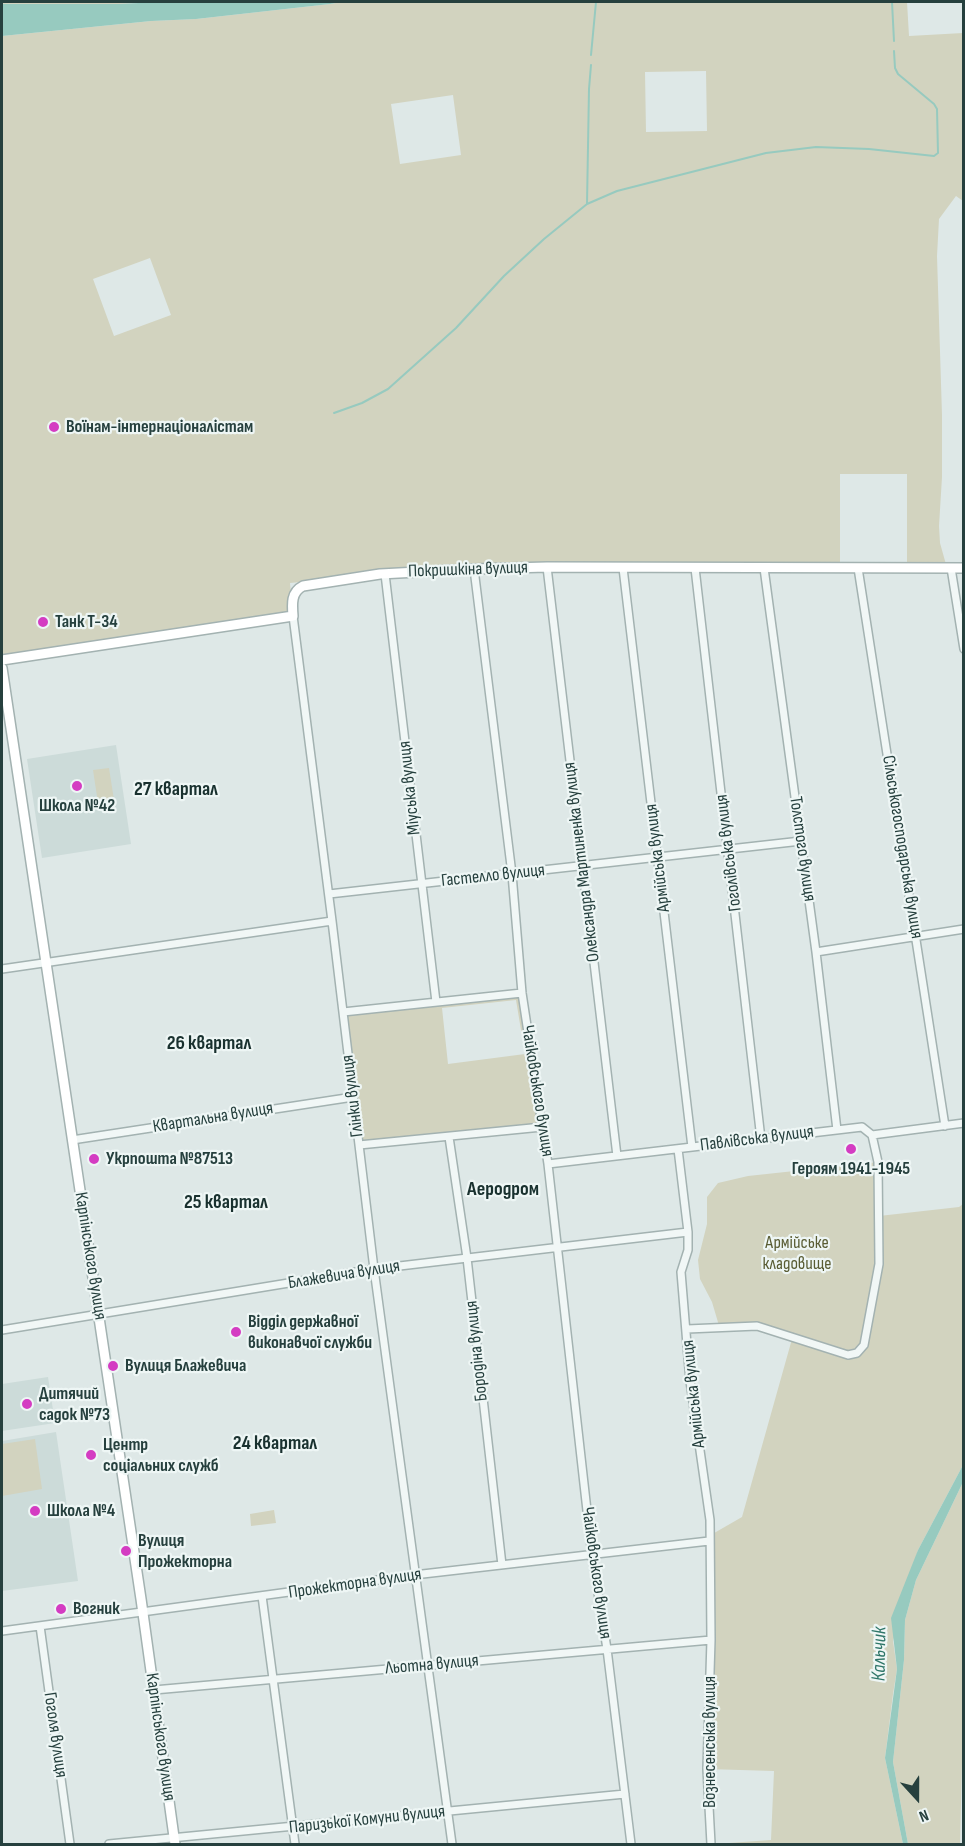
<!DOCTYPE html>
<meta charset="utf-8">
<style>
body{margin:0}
#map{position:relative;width:965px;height:1846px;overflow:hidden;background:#dee8e7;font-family:"Sofia Sans Condensed",sans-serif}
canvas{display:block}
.frame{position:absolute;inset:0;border:3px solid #26403e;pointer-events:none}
.north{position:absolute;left:887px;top:1768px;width:60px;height:60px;-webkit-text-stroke:4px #eef6f5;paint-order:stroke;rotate:159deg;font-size:16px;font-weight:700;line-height:24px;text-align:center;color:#26403e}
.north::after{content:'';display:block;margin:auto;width:21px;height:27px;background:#26403e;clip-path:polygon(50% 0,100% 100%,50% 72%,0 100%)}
</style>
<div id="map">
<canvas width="965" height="1846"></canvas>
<div class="frame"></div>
<div class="north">N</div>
</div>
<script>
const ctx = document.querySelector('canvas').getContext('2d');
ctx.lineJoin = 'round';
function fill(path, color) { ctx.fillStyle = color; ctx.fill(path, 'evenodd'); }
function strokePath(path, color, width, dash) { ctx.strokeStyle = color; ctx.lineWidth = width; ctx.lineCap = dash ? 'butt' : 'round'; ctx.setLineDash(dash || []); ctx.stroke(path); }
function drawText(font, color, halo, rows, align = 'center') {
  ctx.font = font + ' "Sofia Sans Condensed",sans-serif'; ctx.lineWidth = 4.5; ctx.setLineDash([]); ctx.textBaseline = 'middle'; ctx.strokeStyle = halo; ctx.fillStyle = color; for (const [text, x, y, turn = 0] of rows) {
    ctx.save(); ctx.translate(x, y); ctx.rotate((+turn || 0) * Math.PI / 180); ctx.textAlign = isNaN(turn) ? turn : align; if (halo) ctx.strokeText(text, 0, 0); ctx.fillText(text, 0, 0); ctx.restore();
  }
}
fill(new Path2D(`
 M 116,745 L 131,844 L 42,858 L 27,759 Z
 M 48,1377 L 55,1423 L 2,1431 L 2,1384 Z
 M 56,1432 L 78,1581 L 2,1591 L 2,1441 Z`), '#ccdbd9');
fill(new Path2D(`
 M 2,2 L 157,2 L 119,4 L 2,4 Z
 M 341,2 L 907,2 L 909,36 L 963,33 L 963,201 L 956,196 L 939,219 L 937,256 L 942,415 L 942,477 L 939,526 L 940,543 L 947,568 L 907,568 L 907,474 L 840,474 L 840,568 L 623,568 L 385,574 L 290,583 L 293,616 L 2,660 L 2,36 L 151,21 L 196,19 L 330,4 ZM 706,71 L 707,131 L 646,132 L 645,72 ZM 453,95 L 461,155 L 400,164 L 391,104 ZM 150,258 L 171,315 L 114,336 L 93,279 Z
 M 109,768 L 114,800 L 98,803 L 93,770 Z
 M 520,995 L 540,1126 L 361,1143 L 345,1014 ZM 516,1000 L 525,1054 L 448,1064 L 442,1008 Z
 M 878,1162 L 879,1216 L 959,1207 L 963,1204 L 963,1465 L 918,1550 L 893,1641 L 897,1669 L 893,1694 L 885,1758 L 903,1844 L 715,1844 L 771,1840 L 774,1771 L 707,1769 L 709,1536 L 742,1517 L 792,1339 L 757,1326 L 720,1329 L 712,1302 L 700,1279 L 698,1260 L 707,1224 L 707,1197 L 718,1183 L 748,1176 Z
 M 35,1439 L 42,1489 L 2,1496 L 2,1444 Z
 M 963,1482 L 964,1680 L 960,1844 L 908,1844 L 893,1762 L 904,1660 L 905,1620 L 916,1580 Z
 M 274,1510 L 276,1523 L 251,1526 L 250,1514 Z`), '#d2d3bf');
fill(new Path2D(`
 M 157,2 L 341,2 L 330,4 L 196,19 L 151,21 L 2,36 L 2,4 L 119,4 Z
 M 963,1465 L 963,1482 L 916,1580 L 905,1620 L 904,1660 L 893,1762 L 908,1844 L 903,1844 L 885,1758 L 897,1669 L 891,1618 L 918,1550 Z`), '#97cabf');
strokePath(new Path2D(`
 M 892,2 L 894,41
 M 591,55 L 596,2
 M 587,204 L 589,89 L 591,65
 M 334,413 L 362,403 L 388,389 L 456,328 L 504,276 L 544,239 L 587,204 L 617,191 L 766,153 L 816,147 L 869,149 L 934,156 L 938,153 L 937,109 L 934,104 L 898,74 L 895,68 L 894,51`), '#97cabf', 2);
const street = new Path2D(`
 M 547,567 L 617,1156
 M 623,568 L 692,1147
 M 695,568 L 761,1139
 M 764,568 L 816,952 L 837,1130
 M 858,568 L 945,1126
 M 951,568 L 964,649
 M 474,569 L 512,874 L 522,993 L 548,1164 L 592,1555 L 607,1649 L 631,1844
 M 385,574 L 436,1002
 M 293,616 L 332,921 L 374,1269 L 452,1844
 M 329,894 L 801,841
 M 816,952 L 964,929
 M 2,969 L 332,921
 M 343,1012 L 522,993
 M 449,1137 L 467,1258 L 502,1565
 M 72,1140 L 353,1097
 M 359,1145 L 542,1127
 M 678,1149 L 688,1232 L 688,1250 L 681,1272 L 690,1381 L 710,1520 L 711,1640 L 707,1769 L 711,1844
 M 548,1164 L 862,1127 L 872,1135 L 964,1123
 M 687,1329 L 757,1326 L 848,1355 L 857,1353 L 864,1345 L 879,1264 L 878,1162 L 872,1135
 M 2,1330 L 374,1269 L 688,1232
 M 262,1596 L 295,1844
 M 40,1626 L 70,1844
 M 2,1631 L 414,1575 L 709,1541
 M 154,1690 L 711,1640
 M 109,1844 L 625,1794`);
const secondary = new Path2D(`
 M 2,660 L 293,616 C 292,604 291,592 303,586 L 380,574 L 474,569 L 547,567 L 964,568
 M 2,668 L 141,1599 L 175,1844`);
strokePath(street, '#a3b2b1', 10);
strokePath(secondary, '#a3b2b1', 12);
strokePath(street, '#f1f7f6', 7);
strokePath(secondary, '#fff', 9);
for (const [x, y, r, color] of [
 [54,427,6,"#d43cc2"],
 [43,622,6,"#d43cc2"],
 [77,786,6,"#d43cc2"],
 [851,1149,6,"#d43cc2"],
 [94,1159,6,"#d43cc2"],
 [236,1332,6,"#d43cc2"],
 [113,1366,6,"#d43cc2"],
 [27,1404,6,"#d43cc2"],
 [91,1455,6,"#d43cc2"],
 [35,1511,6,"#d43cc2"],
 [126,1551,6,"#d43cc2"],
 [61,1609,6,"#d43cc2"]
]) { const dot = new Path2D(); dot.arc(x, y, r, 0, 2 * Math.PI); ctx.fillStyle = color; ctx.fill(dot); strokePath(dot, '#eef6f5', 2); }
drawText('bold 18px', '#26403e', '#eef6f5', [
 ["Воїнам-інтернаціоналістам",66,427],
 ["Танк Т-34",55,622],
 ["Школа №42",77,806,"center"],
 ["Укрпошта №87513",106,1159],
 ["Героям 1941-1945",851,1169,"center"],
 ["Відділ державної",248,1322],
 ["виконавчої служби",248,1343],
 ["Вулиця Блажевича",125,1366],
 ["Дитячий",39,1394],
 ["садок №73",39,1415],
 ["Центр",103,1445],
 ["соціальних служб",103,1466],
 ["Школа №4",47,1511],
 ["Вулиця",138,1541],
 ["Прожекторна",138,1562],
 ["Вогник",73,1609]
], 'left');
drawText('18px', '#26403e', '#eef6f5', [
 ["Покришкіна вулиця",468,570,-2],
 ["Міуська вулиця",410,788,-96],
 ["Сільськогосподарська вулиця",902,847,81],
 ["Толстого вулиця",802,849,82],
 ["Гоголівська вулиця",729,853,-97],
 ["Армійська вулиця",658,858,-97],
 ["Олександра Мартиненка вулиця",582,862,-97],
 ["Гастелло вулиця",493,876,-6],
 ["Чайковського вулиця",537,1091,81],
 ["Глінки вулиця",353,1096,-97],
 ["Квартальна вулиця",213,1118,-9],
 ["Павлівська вулиця",757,1139,-7],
 ["Карпінського вулиця",90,1256,81],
 ["Блажевича вулиця",344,1275,-9],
 ["Бородіна вулиця",477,1351,-96],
 ["Армійська вулиця",694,1394,-96],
 ["Чайковського вулиця",596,1573,82],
 ["Прожекторна вулиця",355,1584,-8],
 ["Льотна вулиця",432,1665,-5],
 ["Гоголя вулиця",55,1735,82],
 ["Карпінського вулиця",160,1737,82],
 ["Вознесенська вулиця",710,1742,-90],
 ["Паризької Комуни вулиця",367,1820,-6]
]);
drawText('18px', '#595c33', '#eef6f5', [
 ["Армійське",797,1243],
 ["кладовище",797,1264]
]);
drawText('bold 20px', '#19312f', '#eef6f5', [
 ["27 квартал",176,790],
 ["26 квартал",209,1044],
 ["Аеродром",503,1190],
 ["25 квартал",226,1203],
 ["24 квартал",275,1444]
]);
drawText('italic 20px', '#2f7669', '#eef6f5', [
 ["Кальчик",880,1654,-89]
]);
</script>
